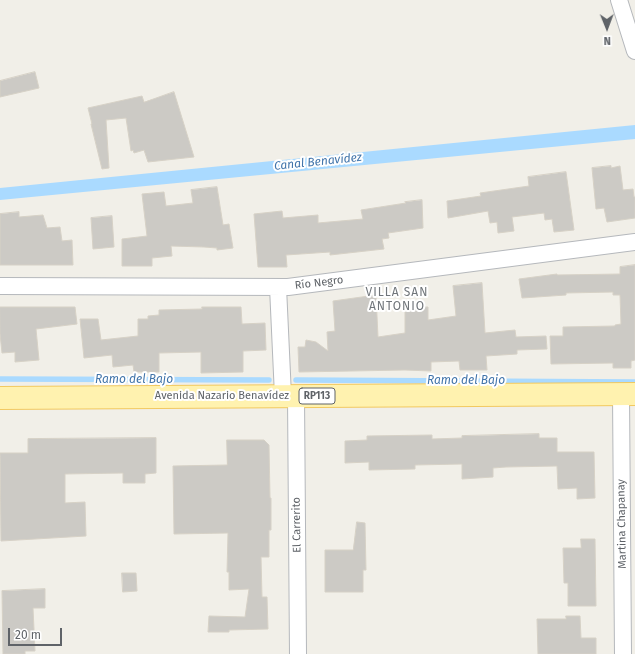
<!DOCTYPE html>
<meta charset="utf-8">
<style>
body{margin:0}
#map{position:relative;width:635px;height:654px;overflow:hidden;background:#f1efe8;font-family:"Fira Sans",sans-serif}
canvas{display:block}
.north{position:absolute;left:587px;top:8px;width:40px;height:40px;-webkit-text-stroke:3px #fff;paint-order:stroke;rotate:179deg;font-size:11px;font-weight:700;line-height:16px;text-align:center;color:#5f6368}
.north::after{content:'';display:block;margin:auto;width:14px;height:18px;background:#5f6368;clip-path:polygon(50% 0,100% 100%,50% 72%,0 100%)}
.scale{position:absolute;left:8px;top:628px;width:54px;height:18px;box-sizing:border-box;border:2px solid #5f6368;border-top:0;padding-left:5px;font-size:12px;line-height:14px;white-space:nowrap;color:#5f6368;-webkit-text-stroke:3px #fff;paint-order:stroke}
</style>
<div id="map">
<canvas width="635" height="654"></canvas>
<div class="north">N</div>
<div class="scale">20 m</div>
</div>
<script>
const ctx = document.querySelector('canvas').getContext('2d');
ctx.lineJoin = 'round';
function fill(path, color) { ctx.fillStyle = color; ctx.fill(path, 'evenodd'); }
function strokePath(path, color, width, dash) { ctx.strokeStyle = color; ctx.lineWidth = width; ctx.lineCap = dash ? 'butt' : 'round'; ctx.setLineDash(dash || []); ctx.stroke(path); }
function drawText(font, color, halo, rows, align = 'center') {
  ctx.font = font + ' "Fira Sans",sans-serif'; ctx.lineWidth = 4; ctx.setLineDash([]); ctx.textBaseline = 'middle'; ctx.strokeStyle = halo; ctx.fillStyle = color; for (const [text, x, y, turn = 0] of rows) {
    ctx.save(); ctx.translate(x, y); ctx.rotate((+turn || 0) * Math.PI / 180); ctx.textAlign = isNaN(turn) ? turn : align; if (halo) ctx.strokeText(text, 0, 0); ctx.fillText(text, 0, 0); ctx.restore();
  }
}
fill(new Path2D(`
 M 635,125 L 635,139 L 0,200 L 0,188 Z`), '#aadaff');
strokePath(new Path2D(`
 M 0,379 L 269,380
 M 296,380 L 635,382`), '#aadaff', 5.5);
const building = new Path2D(`
 M 35,72 L 39,88 L 0,97 L 0,81 Z
 M 174,92 L 194,157 L 148,162 L 144,150 L 134,153 L 133,150 L 131,151 L 126,118 L 106,120 L 109,168 L 102,169 L 91,124 L 92,124 L 88,108 L 142,96 L 144,102 Z
 M 611,166 L 611,168 L 620,166 L 623,190 L 633,189 L 634,197 L 635,197 L 635,218 L 607,222 L 604,208 L 596,209 L 592,168 Z
 M 566,172 L 574,230 L 554,232 L 552,219 L 545,220 L 544,213 L 512,217 L 514,231 L 498,233 L 497,222 L 490,223 L 488,211 L 448,218 L 447,201 L 481,196 L 480,193 L 529,186 L 528,177 Z
 M 217,187 L 223,225 L 229,224 L 233,248 L 217,250 L 217,248 L 204,247 L 171,246 L 172,256 L 152,258 L 152,266 L 122,266 L 122,239 L 147,236 L 142,194 L 164,192 L 166,206 L 193,203 L 191,190 Z
 M 422,200 L 423,228 L 388,233 L 389,238 L 382,239 L 384,249 L 330,255 L 330,252 L 286,255 L 287,267 L 258,267 L 254,214 L 282,211 L 283,218 L 318,215 L 318,223 L 363,219 L 361,210 L 406,203 L 405,202 Z
 M 19,212 L 19,217 L 43,215 L 47,228 L 60,227 L 62,241 L 72,240 L 73,265 L 0,265 L 0,214 Z
 M 112,216 L 114,247 L 93,249 L 91,218 Z
 M 635,265 L 635,360 L 631,361 L 631,368 L 613,368 L 613,363 L 551,364 L 550,336 L 563,336 L 563,327 L 615,326 L 615,325 L 621,324 L 620,295 L 613,295 L 613,292 L 566,293 L 566,295 L 522,298 L 519,279 L 557,274 L 557,275 L 620,274 L 620,267 Z
 M 482,283 L 485,333 L 515,330 L 516,337 L 546,336 L 547,349 L 517,350 L 517,354 L 486,356 L 487,370 L 460,370 L 459,361 L 431,362 L 431,371 L 405,370 L 299,372 L 298,347 L 305,347 L 306,340 L 316,342 L 328,351 L 327,332 L 335,331 L 333,301 L 376,295 L 378,337 L 405,333 L 405,307 L 428,307 L 428,320 L 456,316 L 453,286 Z
 M 0,307 L 75,307 L 77,324 L 36,329 L 39,360 L 15,362 L 15,352 L 2,353 L 0,334 Z
 M 202,307 L 241,307 L 242,324 L 265,323 L 266,350 L 243,351 L 243,372 L 201,373 L 201,352 L 159,353 L 159,372 L 134,372 L 133,365 L 113,367 L 112,355 L 84,358 L 80,319 L 98,319 L 101,340 L 138,336 L 138,319 L 148,319 L 148,316 L 159,315 L 159,310 L 202,309 Z
 M 539,434 L 539,438 L 557,438 L 557,452 L 594,452 L 595,498 L 577,499 L 577,488 L 558,489 L 557,466 L 506,467 L 493,468 L 493,477 L 462,479 L 462,464 L 415,465 L 415,469 L 369,470 L 369,462 L 345,463 L 345,441 L 367,440 L 367,436 L 432,435 L 432,439 L 462,438 L 462,436 Z
 M 156,438 L 156,473 L 145,474 L 145,483 L 123,483 L 123,473 L 65,474 L 65,503 L 85,502 L 86,536 L 1,541 L 0,453 L 28,453 L 28,439 Z
 M 227,440 L 264,440 L 269,445 L 270,498 L 271,498 L 271,530 L 269,530 L 269,557 L 261,557 L 262,597 L 267,597 L 268,629 L 229,630 L 229,632 L 208,632 L 209,616 L 245,617 L 249,589 L 229,590 L 229,572 L 227,572 L 228,533 L 174,534 L 173,466 L 227,465 Z
 M 357,522 L 365,523 L 366,570 L 363,570 L 363,592 L 325,592 L 325,550 L 353,550 Z
 M 581,539 L 595,539 L 596,606 L 568,606 L 568,583 L 564,583 L 563,548 L 581,548 Z
 M 122,573 L 136,573 L 137,591 L 123,592 Z
 M 45,589 L 45,608 L 33,608 L 35,651 L 25,651 L 25,654 L 3,654 L 2,591 Z
 M 566,616 L 580,616 L 581,638 L 596,638 L 596,654 L 538,654 L 537,619 L 566,619 Z`);
fill(building, '#cccac5');
strokePath(building, '#d6d1c6', 1);
const street = new Path2D(`
 M 619,0 L 635,51
 M 0,286 L 288,287 L 635,242
 M 278,287 L 283,396
 M 621,394 L 623,654
 M 296,396 L 298,654`);
const primary = new Path2D(`
 M 0,398 L 635,394`);
strokePath(street, '#b5b8bc', 18);
strokePath(primary, '#f2c960', 24);
strokePath(street, '#fff', 16);
strokePath(primary, '#fff2af', 22);
for (const [x, y, w] of [
 [317,396,36]
]) { const box = new Path2D(); box.roundRect(x - w / 2, y - 8, w, 16, 3); ctx.fillStyle = '#fff'; ctx.fill(box); strokePath(box, '#5f6368', 1); }
drawText('bold 10px', '#5f6368', null, [
 ["RP113",317,396]
]);
drawText('11px', '#5f6368', '#fff', [
 ["Río Negro",319,283,-7],
 ["Avenida Nazario Benavídez",222,396],
 ["Martina Chapanay",622,524,-91],
 ["El Carrerito",297,525,-91]
]);
drawText('italic 12px', '#4174aa', '#fff', [
 ["Canal Benavídez",318,162,-6],
 ["Ramo del Bajo",134,380],
 ["Ramo del Bajo",466,381]
]);
ctx.letterSpacing = '1px';
drawText('12px', '#70757a', '#fff', [
 ["VILLA SAN",397,293],
 ["ANTONIO",397,307]
]);
ctx.letterSpacing = '0px';
</script>
